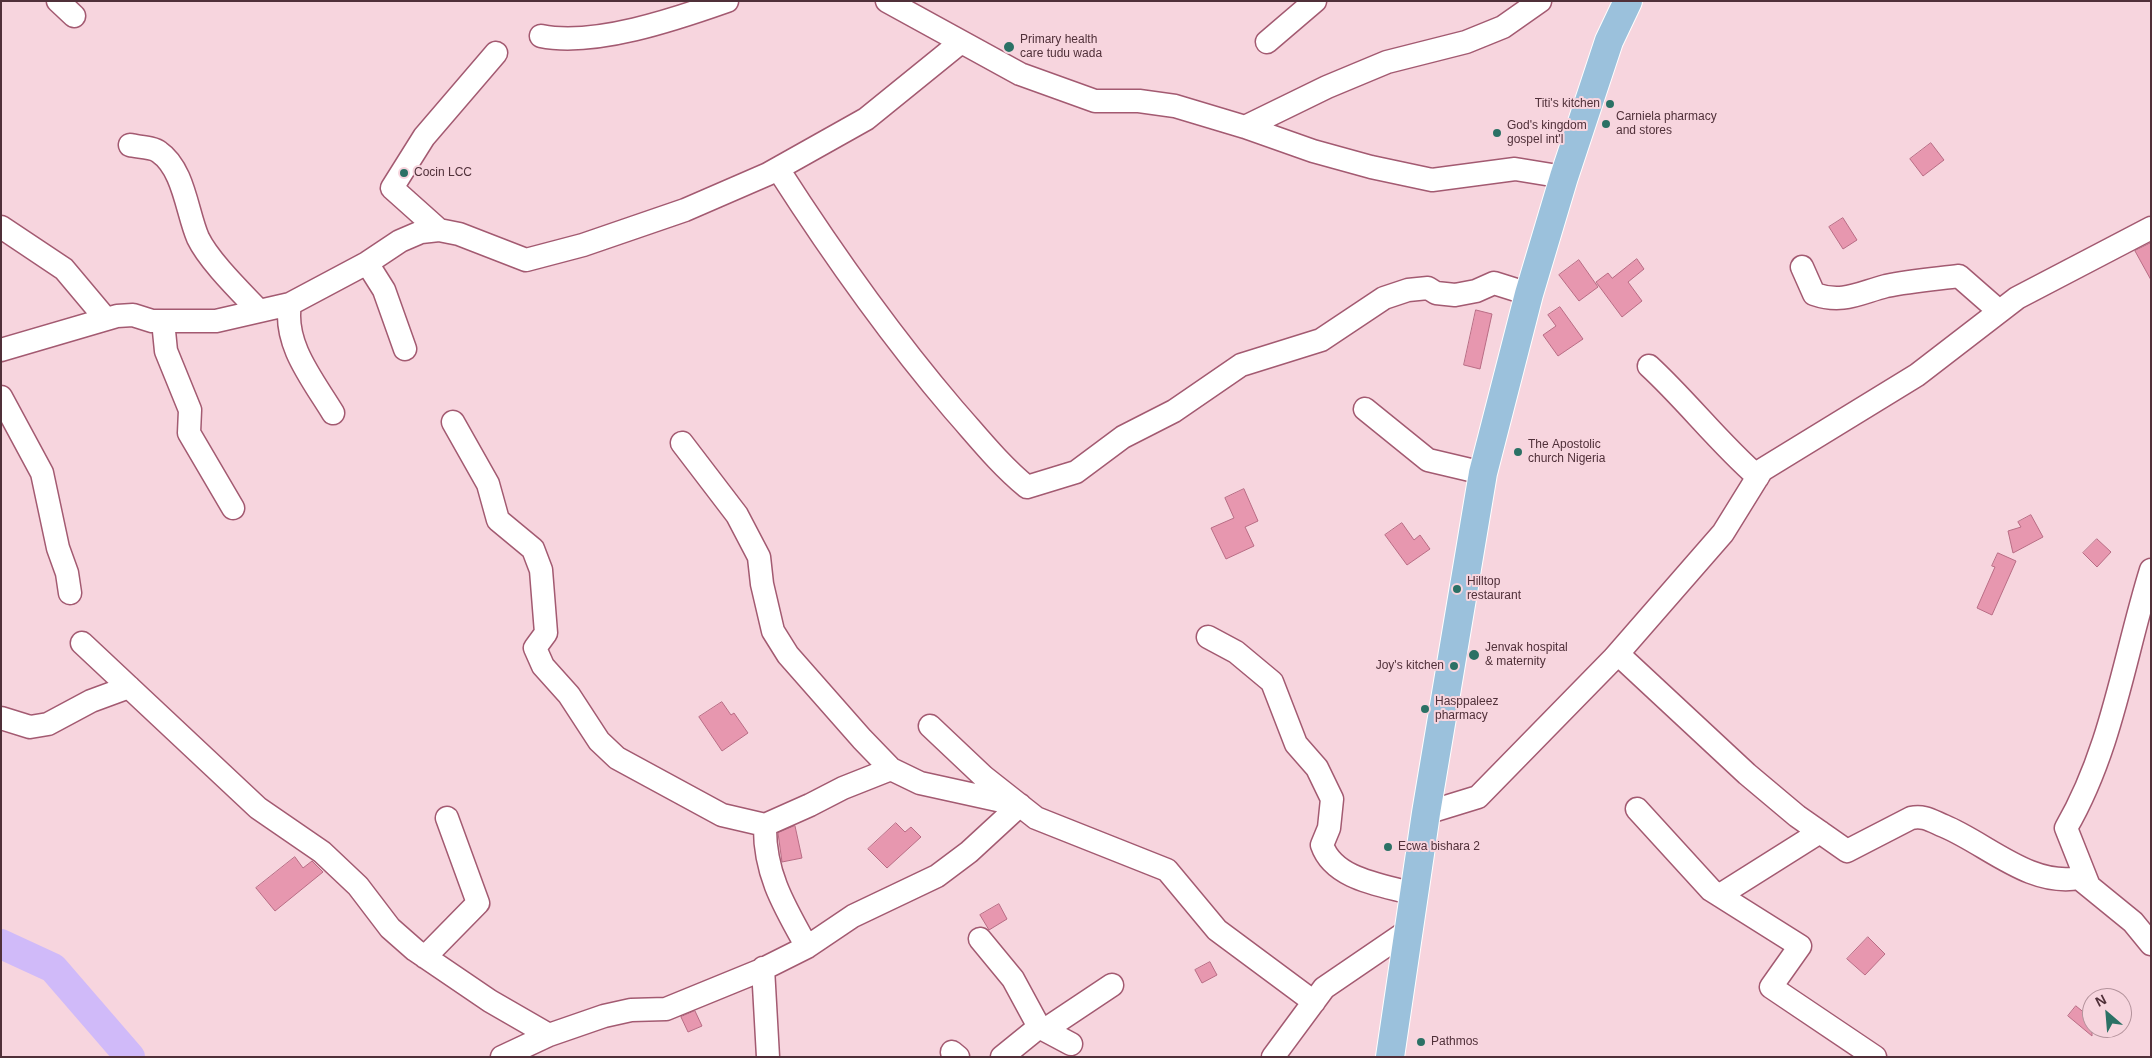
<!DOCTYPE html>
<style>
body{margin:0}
#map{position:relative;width:2152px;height:1058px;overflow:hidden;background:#f7d5de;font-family:Helvetica,sans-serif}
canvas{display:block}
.frame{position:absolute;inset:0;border:2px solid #503039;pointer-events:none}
.north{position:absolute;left:2082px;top:988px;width:50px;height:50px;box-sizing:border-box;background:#f7d5de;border:1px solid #b4939c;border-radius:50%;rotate:333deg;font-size:14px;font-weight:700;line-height:20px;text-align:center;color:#503039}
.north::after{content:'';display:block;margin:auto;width:18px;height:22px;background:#2b7165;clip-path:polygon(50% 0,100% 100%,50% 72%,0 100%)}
</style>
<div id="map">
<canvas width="2152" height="1058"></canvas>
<div class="frame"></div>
<div class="north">N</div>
</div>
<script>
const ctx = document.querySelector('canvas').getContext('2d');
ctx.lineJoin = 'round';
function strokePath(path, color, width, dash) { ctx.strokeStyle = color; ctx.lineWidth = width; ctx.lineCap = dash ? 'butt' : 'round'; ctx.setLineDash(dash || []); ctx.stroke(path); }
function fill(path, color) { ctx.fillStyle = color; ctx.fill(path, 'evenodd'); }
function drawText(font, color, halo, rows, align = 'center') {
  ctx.font = font + ' Helvetica,sans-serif'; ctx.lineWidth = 4; ctx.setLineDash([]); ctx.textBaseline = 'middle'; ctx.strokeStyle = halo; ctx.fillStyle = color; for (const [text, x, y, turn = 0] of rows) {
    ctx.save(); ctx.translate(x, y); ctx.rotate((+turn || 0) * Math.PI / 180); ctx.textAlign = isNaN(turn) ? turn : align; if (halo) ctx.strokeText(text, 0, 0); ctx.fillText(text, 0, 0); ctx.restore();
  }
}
strokePath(new Path2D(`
 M 1,944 L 53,968 L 130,1057`), '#d0baf9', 30);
const building = new Path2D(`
 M 1931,143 L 1944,160 L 1923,176 L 1910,159 Z
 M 1843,218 L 1857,240 L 1843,249 L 1829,227 Z
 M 2151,243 L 2151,280 L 2135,251 Z
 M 1637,259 L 1644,269 L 1628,282 L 1642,301 L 1622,317 L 1596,282 L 1608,273 L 1612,278 Z
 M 1579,260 L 1598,287 L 1579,301 L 1559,275 Z
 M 1560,307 L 1583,339 L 1558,356 L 1543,335 L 1556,326 L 1548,315 Z
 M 1476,310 L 1492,314 L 1480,369 L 1464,365 Z
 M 1244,489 L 1258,521 L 1245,527 L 1254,546 L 1226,559 L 1211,528 L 1234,518 L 1225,498 Z
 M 2031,515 L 2043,537 L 2013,553 L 2008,531 L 2021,527 L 2018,522 Z
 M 1402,523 L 1414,540 L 1420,535 L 1430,549 L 1407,565 L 1385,535 Z
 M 2097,539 L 2111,552 L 2097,567 L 2083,553 Z
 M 1998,553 L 2016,561 L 1992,615 L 1977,608 L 1995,567 L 1992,566 Z
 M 722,702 L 731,715 L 734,713 L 748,733 L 722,751 L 699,717 Z
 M 896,823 L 905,832 L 911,827 L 921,837 L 887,868 L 868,849 Z
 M 795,826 L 802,858 L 782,862 L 778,833 Z
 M 295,857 L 303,868 L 312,861 L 323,872 L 275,911 L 256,888 Z
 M 999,904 L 1007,919 L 989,930 L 980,915 Z
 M 1868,937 L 1885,954 L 1865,975 L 1847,959 Z
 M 1210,962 L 1217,975 L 1202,983 L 1195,970 Z
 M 2076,1006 L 2092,1019 L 2092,1036 L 2068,1016 Z
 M 695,1011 L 702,1026 L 688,1032 L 681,1017 Z`);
fill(building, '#e797af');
strokePath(building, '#b86c84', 1);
const minor = new Path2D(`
 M 58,1 L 74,16
 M 887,1 L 1020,74 L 1095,101 L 1139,101 L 1175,106 L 1245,127 L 1327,87 L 1387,62 L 1466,42 L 1503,27 L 1540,1
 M 541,36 C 594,47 676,19 727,1
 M 1267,42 L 1315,1
 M 1245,127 L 1313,151 L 1371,167 L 1432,180 L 1515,169 L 1564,177
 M 130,145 C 138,147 153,147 159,152 C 184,169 187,213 198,238 C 209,261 241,292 259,311
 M 778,169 C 832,253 889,334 954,410 C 978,437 999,464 1027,487 L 1076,472 L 1123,437 L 1174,411 L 1241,365 L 1321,340 L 1384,298 L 1408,290 L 1428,288 L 1436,293 L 1455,295 L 1476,291 L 1494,283 L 1529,294
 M 1,227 L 64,269 L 106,319
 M 439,230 L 392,188 L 424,137 L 496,53
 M 367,263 L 384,290 L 405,349
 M 1802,267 L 1814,294 C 1843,304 1859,293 1886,286 C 1910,281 1935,279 1959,276 L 1999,311
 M 290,304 C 283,344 313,380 333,413
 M 163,321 L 166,351 L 190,410 L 189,433 L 233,508
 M 1,350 L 117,316 L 133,315 L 152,321 L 216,321 L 290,304 L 367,263 L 400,241 L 421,232 L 439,230 L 459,234 L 526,260 L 583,245 L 685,210 L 768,174 L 866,119 L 961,42
 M 1649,366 C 1687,401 1718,442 1758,477
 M 1,397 L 42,473 L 58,548 L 67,573 L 70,593
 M 1365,409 L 1428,460 L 1483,473
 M 453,422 L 488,484 L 498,520 L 533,549 L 541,570 L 546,633 L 535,648 L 543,666 L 569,695 L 599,741 L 617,758 L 722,815 L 765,825 L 810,805 L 843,788 L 891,769
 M 682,443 L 737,515 L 759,557 L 762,584 L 773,631 L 788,655 L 862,739 L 891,769 L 920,783 L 1020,805
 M 1208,637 L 1236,652 L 1272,682 L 1296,744 L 1317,768 L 1332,799 L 1329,828 L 1322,845 C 1334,880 1383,885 1414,894
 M 82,643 L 258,808 L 322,852 L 358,886 L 390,928 L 415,950 L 490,1001 L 549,1035
 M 1618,654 L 1747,774 L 1797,816 L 1847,851 L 1911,818 C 1924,815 1932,821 1944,826 C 1987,844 2030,887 2079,878 L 2133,922 L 2151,944
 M 1,718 L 30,727 L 48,724 L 91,701 L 129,687
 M 930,726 L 984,777 L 1036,818 L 1167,870 L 1217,930 L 1314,1002
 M 1637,809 L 1711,890 L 1800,946 L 1771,987 L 1875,1057
 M 1426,813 L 1478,797 L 1614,658 L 1723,533 L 1762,470 L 1917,375 L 2017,298 L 2151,228
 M 765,825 C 764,873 784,906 807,947
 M 2089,886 L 2066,828 C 2112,749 2124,657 2151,570
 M 1720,895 L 1820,832
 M 980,939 L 1013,979 L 1039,1027 L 1071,1044
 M 425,957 L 478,903 L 447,818
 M 763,968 L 768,1057
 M 952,1052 L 958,1057
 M 502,1057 L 549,1035 L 604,1016 L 631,1010 L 666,1009 L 759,971 L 807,947 L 853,916 L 937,876 L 969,852 L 1020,805
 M 1002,1057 L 1039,1027 L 1049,1027 L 1112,985
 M 1273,1057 L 1324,988 L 1409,930`);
const major = new Path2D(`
 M 1390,1057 L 1426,813 L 1483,473 L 1529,294 L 1564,177 L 1609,41 L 1628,1`);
strokePath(minor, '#a35a71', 25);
strokePath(major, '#fff', 30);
strokePath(minor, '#fff', 22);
strokePath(major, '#9bc1dc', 28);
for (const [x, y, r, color] of [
 [1009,47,6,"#2b7165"],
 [1610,104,5,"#2b7165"],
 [1606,124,5,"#2b7165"],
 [1497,133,5,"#2b7165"],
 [404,173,5,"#2b7165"],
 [1518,452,5,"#2b7165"],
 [1457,589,5,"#2b7165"],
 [1474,655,6,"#2b7165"],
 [1454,666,5,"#2b7165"],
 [1425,709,5,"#2b7165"],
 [1388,847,5,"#2b7165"],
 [1421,1042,5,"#2b7165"]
]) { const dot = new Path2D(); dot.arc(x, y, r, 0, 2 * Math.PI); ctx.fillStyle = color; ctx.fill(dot); strokePath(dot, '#f7d5de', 2); }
drawText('12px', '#503039', '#f7d5de', [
 ["Primary health",1020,40],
 ["care tudu wada",1020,54],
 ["Titi's kitchen",1600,104,"right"],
 ["Carniela pharmacy",1616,117],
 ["and stores",1616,131],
 ["God's kingdom",1507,126],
 ["gospel int'l",1507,140],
 ["Cocin LCC",414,173],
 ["The Apostolic",1528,445],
 ["church Nigeria",1528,459],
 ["Hilltop",1467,582],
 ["restaurant",1467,596],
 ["Jenvak hospital",1485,648],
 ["& maternity",1485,662],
 ["Joy's kitchen",1444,666,"right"],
 ["Hasppaleez",1435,702],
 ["pharmacy",1435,716],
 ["Ecwa bishara 2",1398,847],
 ["Pathmos",1431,1042]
], 'left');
</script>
